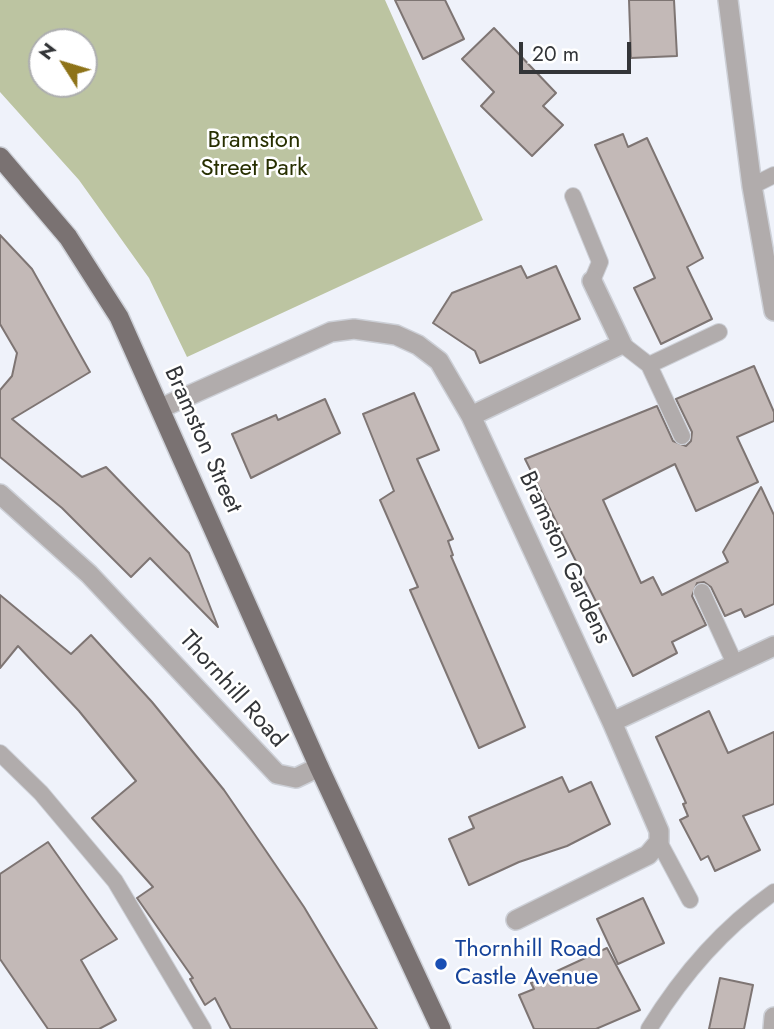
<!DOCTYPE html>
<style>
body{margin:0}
#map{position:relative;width:774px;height:1029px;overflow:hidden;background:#eff2fa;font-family:Jost,sans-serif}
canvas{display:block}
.north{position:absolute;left:28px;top:28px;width:70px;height:70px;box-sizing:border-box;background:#fff;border:2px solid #adaeaf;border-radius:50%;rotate:307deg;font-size:19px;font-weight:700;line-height:28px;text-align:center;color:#333538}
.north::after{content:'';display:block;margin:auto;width:24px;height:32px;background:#8e7318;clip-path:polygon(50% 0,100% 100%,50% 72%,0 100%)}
.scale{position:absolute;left:519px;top:42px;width:112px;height:32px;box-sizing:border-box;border:4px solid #333538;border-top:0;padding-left:9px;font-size:21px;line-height:24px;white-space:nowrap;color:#333538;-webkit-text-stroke:5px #fff;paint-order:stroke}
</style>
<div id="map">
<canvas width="774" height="1029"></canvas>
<div class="north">N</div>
<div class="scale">20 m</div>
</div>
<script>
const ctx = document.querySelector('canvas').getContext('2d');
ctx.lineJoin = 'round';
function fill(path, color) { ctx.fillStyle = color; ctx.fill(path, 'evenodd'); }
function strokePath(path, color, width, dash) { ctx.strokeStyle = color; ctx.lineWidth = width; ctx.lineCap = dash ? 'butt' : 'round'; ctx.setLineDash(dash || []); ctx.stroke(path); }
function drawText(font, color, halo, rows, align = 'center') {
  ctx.font = font + ' Jost,sans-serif'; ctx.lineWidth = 5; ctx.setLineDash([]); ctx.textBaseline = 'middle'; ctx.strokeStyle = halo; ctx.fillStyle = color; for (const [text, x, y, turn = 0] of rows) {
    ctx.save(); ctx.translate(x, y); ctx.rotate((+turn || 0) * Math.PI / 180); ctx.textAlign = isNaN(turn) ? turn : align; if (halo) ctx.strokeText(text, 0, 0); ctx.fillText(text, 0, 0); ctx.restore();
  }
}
fill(new Path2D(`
 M 0,0 L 385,0 L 483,220 L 187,357 L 149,278 L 79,180 L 0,92 ZM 84,42 L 84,84 L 42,84 L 42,42 Z`), '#bcc4a1');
const building = new Path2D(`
 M 395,0 L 445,0 L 464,39 L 423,59 Z
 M 629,0 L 674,0 L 677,56 L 631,58 Z
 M 494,28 L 556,93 L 543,106 L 563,125 L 532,156 L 481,106 L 494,92 L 462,59 Z
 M 623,134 L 628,147 L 647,138 L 703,258 L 687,267 L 712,319 L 661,344 L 634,288 L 655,278 L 595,145 Z
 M 0,235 L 32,269 L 90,372 L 12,419 L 82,477 L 106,467 L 189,553 L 218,627 L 150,558 L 131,577 L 62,508 L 0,457 L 0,390 L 12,376 L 17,353 L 0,324 Z
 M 521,266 L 527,278 L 556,266 L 580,319 L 480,363 L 475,351 L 433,323 L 452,293 Z
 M 754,366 L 774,412 L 774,421 L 737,437 L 758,482 L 696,511 L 675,464 L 603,500 L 641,583 L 653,577 L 662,595 L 728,562 L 723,552 L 761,487 L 774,515 L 774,604 L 745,617 L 741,609 L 725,616 L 711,587 L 704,582 L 697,583 L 692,596 L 706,625 L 672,642 L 677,653 L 633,676 L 525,459 L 657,406 L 673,441 L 686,446 L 691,441 L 692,432 L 676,399 Z
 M 414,393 L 439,450 L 417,459 L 453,539 L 448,541 L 453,555 L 451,556 L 525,727 L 479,748 L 410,590 L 418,587 L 380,500 L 394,491 L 363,414 Z
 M 325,399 L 340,433 L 251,478 L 232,434 L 276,415 L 278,420 Z
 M 0,595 L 71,654 L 91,635 L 152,702 L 224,790 L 266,851 L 304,907 L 377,1029 L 231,1029 L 215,998 L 205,1005 L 190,979 L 193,978 L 137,898 L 153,887 L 92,818 L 136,781 L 79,711 L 18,646 L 0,668 Z
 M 709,711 L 728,753 L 774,732 L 774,804 L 743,816 L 760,850 L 715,871 L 708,856 L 701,860 L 680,820 L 688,816 L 683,804 L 686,803 L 656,737 Z
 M 562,777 L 569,792 L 591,782 L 610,824 L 567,846 L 519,862 L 469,885 L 449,839 L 474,828 L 469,817 Z
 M 48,842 L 117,939 L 81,960 L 116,1020 L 99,1029 L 48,1029 L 0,959 L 0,874 Z
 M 643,898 L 664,943 L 618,964 L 597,919 Z
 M 607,948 L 640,1010 L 596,1029 L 534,1029 L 519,995 L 534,989 L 531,983 Z
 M 720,978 L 753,985 L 744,1029 L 709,1029 Z`);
fill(building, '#c3b9b7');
strokePath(building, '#7e7573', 2);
const service = new Path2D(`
 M 752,186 L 774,175
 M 573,196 L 600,262 L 592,281
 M 622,344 L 649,365
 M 682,436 L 649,365 L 719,332
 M 702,592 L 735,664
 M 0,753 L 41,793 L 115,881 L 203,1029
 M 659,842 L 690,900
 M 649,1029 C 682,975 723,928 774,892`);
const minor = new Path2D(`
 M 728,0 L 752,186 L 774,311
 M 161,408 L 331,332 L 354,329 L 396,335 L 418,345 L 439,361 L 471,416 L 612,722 L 659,831 L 659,842 L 648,855 L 516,920
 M 471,416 L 622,344 L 592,281
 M 0,494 L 89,574 L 277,774 L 296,778 L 319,767
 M 612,722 L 774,646
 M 773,1029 L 774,1017`);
const primary = new Path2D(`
 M 0,157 L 68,237 L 119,317 L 319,767 L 441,1029`);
strokePath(service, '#cdd0d7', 18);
strokePath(minor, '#cdd0d7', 22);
strokePath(primary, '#cdd0d7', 22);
strokePath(service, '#b1acac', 16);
strokePath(minor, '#b1acac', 19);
strokePath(primary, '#7a7272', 19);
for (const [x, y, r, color] of [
 [441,964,7,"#1a4fb4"]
]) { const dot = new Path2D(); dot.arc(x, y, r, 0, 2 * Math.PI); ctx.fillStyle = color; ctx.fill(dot); strokePath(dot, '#fff', 2.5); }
drawText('24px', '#272f00', '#fff', [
 ["Bramston",254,141],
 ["Street Park",254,169]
]);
drawText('24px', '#333538', '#fff', [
 ["Bramston Street",202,440,66],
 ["Bramston Gardens",564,558,65],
 ["Thornhill Road",232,690,48]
]);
drawText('24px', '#164399', '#fff', [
 ["Thornhill Road",455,950],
 ["Castle Avenue",455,978]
], 'left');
</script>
